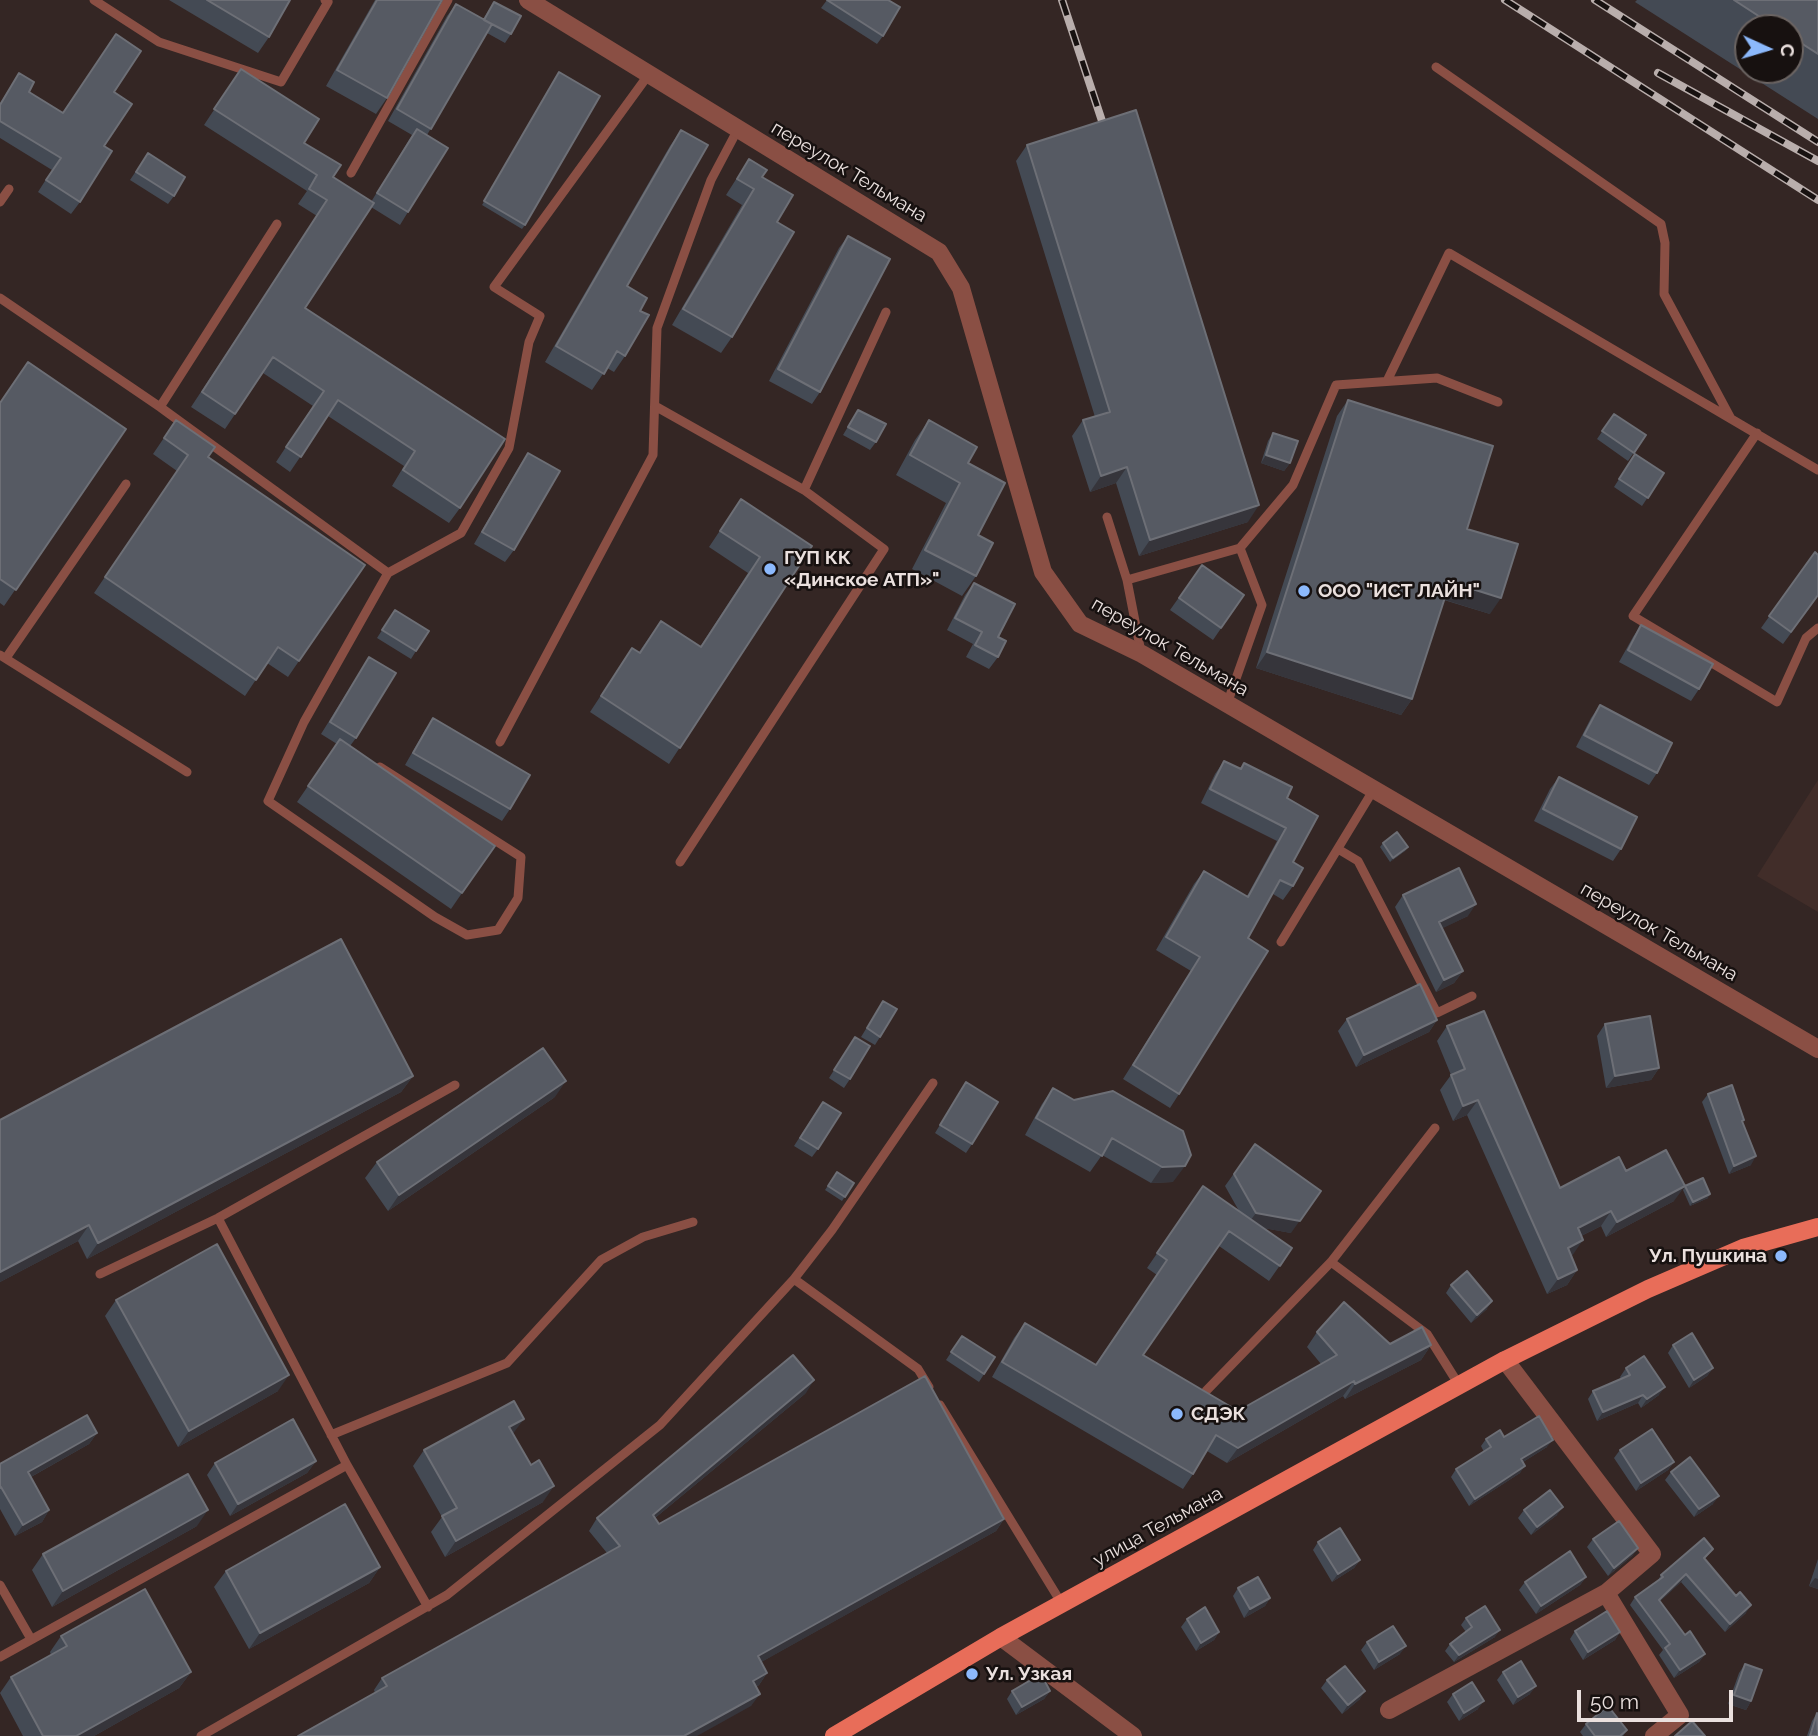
<!DOCTYPE html>
<html>
<head>
<meta charset="utf-8">
<style>
	body { margin:0 }
	#map { position:relative; width:1818px; height:1736px; overflow:hidden; background:#342624; font-family:Raleway,sans-serif }
	canvas { display:block }
	.north { position:absolute; left:1734px; top:14px; width:70px; height:70px; box-sizing:border-box; background:#171110; border:2px solid #6b6462; border-radius:50%; rotate:94deg; font-size:19px; font-weight:700; line-height:28px; text-align:center; color:#eae0de }
	.north::after { content:''; display:block; margin:auto; width:24px; height:32px; background:#8cb9fc; clip-path:polygon(50% 0,100% 100%,50% 72%,0 100%) }
	.scale { position:absolute; left:1577px; top:1690px; width:156px; height:32px; box-sizing:border-box; border:4px solid #eae0de; border-top:0; padding-left:9px; font-size:21px; line-height:24px; white-space:nowrap; color:#eae0de; -webkit-text-stroke:5px #171110; paint-order:stroke }
</style>
</head>
<body>
<div id="map">
<canvas width="1818" height="1736"></canvas>
<div class="north">С</div>
<div class="scale">50 m</div>
</div>
<script>
const g = document.querySelector('canvas').getContext('2d');
g.lineJoin = 'round';
function paint(path, color) {
  g.fillStyle = color;
  g.fill(path, 'evenodd');
}
function stroke(path, color, width, dash) {
  g.strokeStyle = color;
  g.lineWidth = width;
  g.lineCap = dash ? 'butt' : 'round';
  g.setLineDash(dash || []);
  g.stroke(path);
}
function drawText(font, color, halo, rows, align = 'center') {
  g.font = font + ' Raleway,sans-serif';
  g.lineWidth = 5;
  g.setLineDash([]);
  g.textBaseline = 'middle';
  g.strokeStyle = halo;
  g.fillStyle = color;
  for (const [text, x, y, turn = 0] of rows) {
    g.save();
    g.translate(x, y);
    g.rotate((+turn || 0) * Math.PI / 180);
    g.textAlign = isNaN(turn) ? turn : align;
    if (halo) g.strokeText(text, 0, 0);
    g.fillText(text, 0, 0);
    g.restore();
  }
}
paint(new Path2D(`
	M1818,780V912L1757,876Z`), '#412d29');
stroke(new Path2D(`
	M94,0L159,42L281,82L328,2L325,0
	M1436,67L1661,224L1665,243L1664,294L1730,417
	M351,173L448,0
	M0,202L9,189
	M0,298L160,407L388,573
	M1387,381L1449,253L1818,470
	M655,406L804,490L884,549L680,862
	M160,407L277,224
	M1757,433L1633,616L1777,702L1806,638L1818,628
	M804,490L886,312
	M1107,517L1127,580L1141,652
	M1240,548L1293,485L1336,385L1437,378L1498,402
	M1127,580L1240,548L1262,605L1227,704
	M0,655L187,772
	M6,658L126,484
	M500,742L653,455L657,328L711,180L738,129
	M380,767L521,857L518,898L498,930L467,935L435,917L268,801L304,722L388,573L461,533L509,448L529,342L540,316L494,287L649,74
	M1338,849L1358,861L1437,1013L1472,996
	M1281,942L1374,789
	M218,1218L347,1465L428,1607
	M1331,1262L1427,1334L1459,1385
	M100,1274L218,1218L455,1085
	M794,1279L918,1369L929,1387
	M1206,1391L1331,1262L1435,1128
	M940,1405L1062,1604
	M331,1435L507,1363L601,1260L643,1237L693,1222
	M0,1585L31,1639
	M0,1657L347,1465
	M201,1736L447,1595L660,1425L794,1279L832,1230L933,1083`), '#8a4f44', 9);
stroke(new Path2D(`
	M528,0L939,252L961,288L1043,572L1080,624L1142,654L1818,1049
	M1606,1593L1680,1715L1654,1736
	M1001,1637L1133,1736
	M1389,1710L1606,1593L1652,1554L1505,1360`), '#8a4f44', 18);
stroke(new Path2D(`
	M834,1736L1001,1637L1505,1360L1648,1289L1743,1248L1818,1227`), '#e86d59', 18);
const rail = new Path2D(`
	M1062,0L1103,124
	M1505,0L1818,200
	M1595,0L1818,142
	M1658,73L1818,161`);
stroke(rail, '#b9aeac', 8);
stroke(rail, '#171110', 5, [16]);
paint(new Path2D(`
	M169,0H290L269,37L258,53Z
	M375,0H442L387,98L376,114L326,86Z
	M827,0L883,36L877,44L821,8Z
	M1637,0H1818V119L1635,2ZM1748,28H1790V70H1748Z
	M494,2L511,34L505,43L487,33L427,135L408,212L400,225L371,207L305,308L460,508L449,523L392,486L404,466L328,416L290,472L276,462L313,406L263,373L225,429L191,407L317,216L298,204L307,191L204,125L241,69L333,177L371,202L412,135L388,121L447,16L456,4L483,19Z
	M19,73L29,92L63,113L114,92L104,146L80,202L71,214L38,192L52,170L0,138V103Z
	M556,76L525,225L522,229L482,205Z
	M681,130L627,286L625,356L614,372L607,368L592,390L545,362L670,146Z
	M1027,145L1248,522L1139,556L1116,483L1090,492L1072,436L1083,420L1095,417L1016,161Z
	M148,153L174,196L168,204L130,180Z
	M749,159L762,177L777,222L732,337L721,353L672,325L742,205L726,195Z
	M848,236L820,392L812,404L769,381L839,248Z
	M1348,400L1467,529L1490,614L1444,600L1412,699L1401,715L1256,668L1337,416Z
	M0,402L126,429L4,606L0,603Z
	M858,410L876,442L870,450L843,435Z
	M1614,414L1646,435L1628,461L1597,439Z
	M176,420L208,457L365,565L288,677L267,663L245,696L94,593L177,471L153,454Z
	M929,420L968,463L978,535L976,576L962,596L912,569L946,503L896,475L915,440Z
	M1273,433L1290,463L1284,471L1261,463L1268,441Z
	M528,453L514,550L505,562L474,544L520,465Z
	M1635,454L1664,473L1642,506L1614,487Z
	M741,499L812,546L669,764L590,712L632,648L639,652L661,621L700,647L748,573L709,547Z
	M1815,552L1818,596L1783,644L1761,628Z
	M1202,565L1244,595L1213,640L1170,610Z
	M974,583L998,637V657L989,669L966,657L973,644L947,630L965,595Z
	M395,610L416,651L411,659L377,638Z
	M1641,625L1699,689L1691,701L1619,662L1633,637Z
	M369,657L356,738L350,746L462,893L451,909L297,802L337,744L321,734Z
	M1600,705L1657,773L1649,785L1576,747L1591,718Z
	M433,718L510,809L502,821L405,765L425,730Z
	M1224,761L1240,769L1244,763L1287,798L1293,862V886L1283,900L1273,894L1248,938L1179,1094L1170,1108L1123,1079L1191,971L1156,950L1194,884L1204,871L1247,896L1277,841L1201,803L1215,774Z
	M1559,777L1621,849L1613,861L1534,821L1550,789Z
	M1383,843L1408,847L1405,851L1390,862L1380,847Z
	M1403,895L1468,916L1442,928L1463,971L1454,983L1436,992L1395,907Z
	M883,1001L880,1037L875,1045L861,1037Z
	M1347,1019L1437,1020L1429,1032L1356,1067L1338,1031Z
	M1605,1024L1659,1068L1651,1080L1606,1088L1597,1036Z
	M1447,1026L1560,1188L1626,1171L1674,1201L1606,1237L1601,1226L1581,1236L1571,1256L1577,1270L1567,1285L1547,1294L1467,1115L1453,1121L1440,1090L1451,1075L1437,1041Z
	M855,1037L850,1079L844,1088L829,1078Z
	M413,1076L401,1092L87,1259L78,1241L0,1282V1120Z
	M966,1082L972,1144L966,1153L935,1133Z
	M1053,1088L1074,1100L1113,1091L1173,1182L1151,1183L1102,1155L1090,1172L1025,1135L1042,1104Z
	M1708,1094L1742,1123L1751,1165L1729,1174L1702,1102Z
	M555,1097L388,1211L365,1178L377,1162Z
	M817,1110L818,1149L812,1157L794,1146Z
	M1255,1144L1291,1233L1264,1228L1292,1248L1269,1281L1219,1246L1143,1355L1238,1411L1321,1364L1307,1347L1317,1332L1390,1344L1431,1345L1421,1360L1345,1399L1343,1396L1227,1463L1207,1451L1193,1474L1183,1489L992,1377L1014,1338L1025,1323L1095,1365L1157,1275L1147,1268L1203,1186L1239,1211L1225,1186Z
	M837,1172L854,1183L842,1201L825,1190Z
	M1685,1186L1708,1198L1690,1206L1683,1190Z
	M1451,1285L1487,1309L1471,1323L1446,1293Z
	M116,1300L278,1391L178,1447L105,1316Z
	M962,1336L995,1357L979,1382L946,1360Z
	M1673,1345L1713,1368L1707,1376L1689,1388L1668,1353Z
	M1626,1368L1659,1395L1641,1408L1638,1403L1597,1421L1588,1399L1593,1391L1621,1379L1620,1377Z
	M806,1393L655,1518L659,1524L1004,1519L996,1531L761,1662L767,1673L759,1685L756,1687L751,1706L375,1693L374,1690L382,1678L607,1553L589,1531L597,1518Z
	M97,1433L89,1444L31,1477L49,1510L42,1522L15,1536L0,1509V1464Z
	M513,1434L543,1502L445,1557L431,1532L442,1517L413,1466L424,1450Z
	M1504,1437L1547,1447L1523,1462L1520,1473L1469,1506L1451,1477L1456,1469L1484,1452L1481,1446L1486,1439Z
	M1620,1450L1674,1462L1668,1470L1636,1491L1614,1458Z
	M316,1461L307,1473L230,1516L207,1475L215,1463Z
	M1671,1472L1713,1504L1694,1517L1665,1480Z
	M1524,1510L1557,1515L1531,1535L1518,1518Z
	M197,1526L52,1607L32,1570L43,1554Z
	M1593,1539L1638,1548L1632,1556L1608,1576L1587,1547Z
	M1318,1542L1360,1560L1354,1568L1332,1582L1313,1550Z
	M1713,1549L1705,1559L1746,1613L1725,1632L1681,1582L1660,1601L1685,1635L1705,1654L1699,1662L1674,1678L1659,1655L1663,1650L1630,1605L1635,1597L1657,1582L1661,1575Z
	M1818,1559V1589L1809,1586Z
	M380,1567L369,1583L249,1649L214,1587L226,1571Z
	M1586,1577L1580,1585L1536,1614L1519,1590L1525,1582Z
	M1238,1588L1270,1598L1265,1606L1244,1618L1233,1596Z
	M1466,1618L1495,1637L1454,1662L1445,1651L1450,1644L1466,1632L1461,1625Z
	M1187,1619L1219,1632L1214,1640L1196,1651L1181,1627Z
	M1575,1631L1620,1632L1615,1640L1583,1660L1570,1639Z
	M61,1636L191,1672L179,1688L94,1736H23L0,1693L11,1677L51,1655L50,1652Z
	M1367,1642L1400,1654L1374,1670L1361,1650Z
	M1745,1664L1751,1701L1746,1710L1728,1704L1739,1673Z
	M1503,1672L1530,1694L1513,1705L1497,1680Z
	M1327,1680L1360,1699L1342,1714L1321,1688Z
	M1012,1691H1050L1044,1699L1016,1715L1007,1699Z
	M1453,1694L1478,1709L1459,1721L1447,1702Z
	M1817,1713L1818,1736H1807L1812,1721Z
	M1586,1724L1627,1730L1623,1736H1583L1580,1732Z`), '#444a54');
paint(new Path2D(`
	M1266,455L1290,463L1284,471L1261,463Z
	M1127,467L1116,483L1090,492L1101,476Z
	M1259,505L1248,522L1139,556L1150,540Z
	M1450,582L1501,598L1490,614L1439,598Z
	M1267,652L1412,699L1401,715L1256,668Z
	M1408,847L1405,851L1390,862L1393,858Z
	M1476,904L1468,916L1431,934L1439,922Z
	M1463,971L1454,983L1436,992L1444,980Z
	M1437,1020L1429,1032L1356,1067L1364,1055Z
	M1659,1068L1651,1080L1606,1088L1615,1076Z
	M413,1076L401,1092L87,1259L98,1243Z
	M566,1081L555,1097L388,1211L399,1195Z
	M1478,1100L1467,1115L1453,1121L1463,1106Z
	M1756,1156L1751,1165L1729,1174L1734,1166Z
	M1185,1166L1173,1182L1151,1183L1162,1167Z
	M1685,1186L1674,1201L1606,1237L1617,1222Z
	M1321,1191L1291,1233L1247,1225L1256,1213Z
	M1710,1194L1708,1198L1690,1206L1693,1202Z
	M1611,1211L1601,1226L1567,1243L1578,1228Z
	M89,1225L78,1241L0,1282V1272Z
	M1583,1240L1572,1256L1557,1263L1568,1248Z
	M1577,1270L1567,1285L1547,1294L1558,1279Z
	M1492,1301L1487,1309L1471,1323L1477,1315Z
	M1431,1345L1421,1360L1345,1399L1355,1384Z
	M1713,1368L1707,1376L1689,1388L1694,1380Z
	M289,1375L278,1391L178,1447L189,1431Z
	M814,1380L806,1393L644,1527L653,1515Z
	M1354,1381L1343,1396L1227,1463L1238,1448Z
	M1665,1387L1659,1395L1641,1408L1647,1399Z
	M1643,1395L1638,1403L1597,1421L1603,1412Z
	M524,1419L512,1435L509,1427Z
	M97,1433L89,1444L20,1483L28,1472Z
	M1553,1440L1547,1447L1515,1467L1521,1459Z
	M316,1461L307,1473L230,1516L238,1504Z
	M1674,1462L1668,1470L1636,1491L1641,1483Z
	M1525,1466L1520,1473L1469,1506L1475,1499Z
	M554,1486L543,1502L445,1557L456,1541Z
	M1719,1496L1713,1504L1694,1517L1699,1509Z
	M1563,1507L1557,1515L1531,1535L1537,1527Z
	M49,1510L42,1522L15,1536L23,1525Z
	M208,1510L197,1526L52,1607L63,1591Z
	M1004,1519L996,1531L749,1669L758,1656Z
	M1638,1548L1632,1556L1608,1576L1614,1568Z
	M1360,1560L1354,1568L1332,1582L1338,1574Z
	M380,1567L369,1583L249,1649L260,1633Z
	M1686,1574L1681,1582L1653,1608L1659,1600Z
	M1586,1577L1580,1585L1536,1614L1541,1606Z
	M1815,1578L1818,1579V1589L1809,1586Z
	M1270,1598L1265,1606L1244,1618L1250,1609Z
	M1751,1605L1746,1613L1725,1632L1730,1624Z
	M1500,1630L1495,1637L1454,1662L1459,1655Z
	M1219,1632L1214,1640L1196,1651L1201,1643Z
	M1620,1632L1615,1640L1583,1660L1588,1652Z
	M1406,1646L1400,1654L1374,1670L1379,1662Z
	M1705,1654L1699,1662L1674,1678L1680,1670Z
	M191,1672L179,1688L94,1736H76Z
	M767,1673L759,1685L744,1693L753,1681Z
	M1536,1686L1530,1694L1513,1705L1518,1697Z
	M1050,1691L1044,1699L1016,1715L1022,1707Z
	M1365,1691L1360,1699L1342,1714L1348,1705Z
	M760,1694L751,1706L697,1736H684Z
	M1734,1695L1751,1701L1746,1710L1728,1704Z
	M1484,1701L1478,1709L1459,1721L1464,1713Z`), '#36353b');
const building = new Path2D(`
	M207,0H290L269,37Z
	M377,0H442L387,98L337,70Z
	M827,0H888L900,7L883,36Z
	M1734,0H1818V54L1790,36V28H1777Z
	M494,2L521,16L511,34L484,20Z
	M456,4L492,24L431,129L397,109Z
	M116,34L141,51L114,92L132,104L104,146L112,151L80,202L46,180L61,158L0,121V105L19,73L34,82L29,92L63,113Z
	M241,69L319,119L304,143L341,165L333,177L374,203L305,308L505,439L460,508L403,470L415,451L338,400L301,457L286,447L324,391L273,357L235,414L202,392L327,200L309,189L317,175L214,109Z
	M559,72L600,96L525,225L484,201Z
	M1136,110L1259,505L1150,540L1127,467L1101,476L1083,420L1110,412L1027,145Z
	M417,129L448,148L408,212L377,193Z
	M681,130L708,145L627,286L647,298L640,311L649,315L625,356L617,351L604,374L556,346Z
	M148,153L185,177L174,196L136,172Z
	M749,159L767,170L762,177L793,195L777,222L794,232L732,337L683,309L754,189L737,179Z
	M848,236L890,259L820,392L778,369Z
	M28,362L126,429L16,590L0,579V403Z
	M1348,400L1493,446L1467,529L1518,544L1501,598L1450,582L1412,699L1267,652Z
	M858,410L886,424L876,442L848,427Z
	M1614,414L1646,435L1634,453L1602,431Z
	M176,420L215,447L208,457L365,565L299,661L278,647L256,680L105,577L188,455L164,438Z
	M929,420L977,447L968,463L1005,483L978,535L993,543L976,576L925,550L960,483L910,455Z
	M1273,433L1298,441L1290,463L1266,455Z
	M528,453L560,471L514,550L482,532Z
	M1635,454L1664,473L1648,498L1619,479Z
	M741,499L812,546L680,748L601,696L632,648L640,653L661,621L701,647L760,557L720,531Z
	M1815,552L1818,555V595L1791,632L1769,616Z
	M1202,565L1244,595L1221,628L1179,598Z
	M974,583L1015,604L998,637L1006,641L998,657L975,645L982,632L955,618Z
	M395,610L429,631L416,651L382,630Z
	M1641,625L1713,664L1699,689L1628,650Z
	M369,657L396,673L356,738L330,722Z
	M1600,705L1672,743L1657,773L1584,735Z
	M433,718L530,775L510,809L413,753Z
	M340,739L495,846L462,893L308,786Z
	M1224,761L1241,769L1244,763L1292,787L1287,798L1318,816L1293,862L1303,868L1293,886L1280,880L1248,938L1268,951L1179,1094L1133,1065L1200,957L1166,937L1204,871L1248,897L1286,828L1210,789Z
	M1559,777L1637,817L1621,849L1543,809Z
	M1397,832L1408,847L1393,858L1383,843Z
	M1459,868L1476,904L1439,922L1463,971L1444,980L1403,895Z
	M341,939L413,1076L98,1243L89,1225L0,1272V1120Z
	M1420,984L1437,1020L1364,1055L1347,1019Z
	M883,1001L897,1009L880,1037L867,1028Z
	M1484,1011L1560,1188L1619,1157L1626,1171L1666,1150L1685,1186L1617,1222L1611,1211L1578,1228L1583,1240L1568,1248L1577,1270L1558,1279L1478,1100L1463,1106L1451,1075L1465,1069L1447,1026Z
	M1650,1016L1659,1068L1615,1076L1605,1024Z
	M855,1037L870,1046L850,1079L834,1070Z
	M543,1048L566,1081L399,1195L377,1162Z
	M966,1082L998,1102L972,1144L940,1125Z
	M1732,1085L1744,1120L1742,1121L1756,1156L1734,1166L1708,1094Z
	M1053,1088L1074,1100L1113,1091L1183,1131L1191,1155L1185,1166L1162,1167L1112,1138L1102,1156L1036,1118Z
	M823,1102L841,1113L818,1149L800,1138Z
	M1255,1144L1321,1191L1300,1221L1256,1213L1234,1174Z
	M837,1172L854,1183L845,1197L828,1186Z
	M1703,1178L1710,1194L1693,1202L1685,1186Z
	M1203,1186L1292,1248L1280,1266L1229,1231L1143,1355L1238,1411L1337,1355L1317,1332L1344,1302L1390,1344L1422,1327L1431,1345L1355,1384L1354,1381L1238,1448L1216,1435L1193,1474L1002,1362L1025,1323L1096,1365L1167,1260L1157,1253Z
	M217,1244L289,1375L189,1431L116,1300Z
	M1467,1271L1492,1301L1477,1315L1451,1285Z
	M1692,1333L1713,1368L1694,1380L1673,1345Z
	M962,1336L995,1357L984,1374L951,1352Z
	M793,1355L814,1380L653,1515L659,1524L925,1376L1004,1519L758,1656L767,1673L753,1681L760,1694L684,1736H298L387,1686L382,1678L620,1546L597,1518Z
	M1644,1356L1665,1387L1647,1399L1643,1395L1603,1412L1593,1391L1630,1375L1626,1368Z
	M514,1401L524,1419L509,1427L531,1465L539,1460L554,1486L456,1541L442,1516L457,1508L424,1450Z
	M87,1415L97,1433L28,1472L49,1510L23,1525L1,1487L0,1488V1464Z
	M1539,1416L1553,1440L1521,1459L1525,1466L1475,1499L1456,1469L1491,1447L1486,1439L1500,1430L1504,1437Z
	M293,1419L316,1461L238,1504L215,1463Z
	M1652,1429L1674,1462L1641,1483L1620,1450Z
	M1690,1457L1719,1496L1699,1509L1671,1472Z
	M188,1474L208,1510L63,1591L43,1554Z
	M1550,1490L1563,1507L1537,1527L1524,1510Z
	M345,1504L380,1567L260,1633L226,1571Z
	M1619,1521L1638,1548L1614,1568L1593,1539Z
	M1340,1528L1360,1560L1338,1574L1318,1542Z
	M1704,1538L1713,1549L1704,1558L1736,1596L1740,1592L1751,1605L1730,1624L1686,1574L1659,1600L1685,1635L1690,1631L1705,1654L1680,1670L1665,1648L1670,1644L1635,1597L1663,1577L1661,1575Z
	M1570,1551L1586,1577L1541,1606L1525,1582Z
	M1258,1577L1270,1598L1250,1609L1238,1588Z
	M145,1589L191,1672L76,1736H43L11,1677L67,1646L61,1636Z
	M1485,1606L1500,1630L1459,1655L1450,1644L1472,1627L1466,1618Z
	M1205,1607L1219,1632L1201,1643L1187,1619Z
	M1607,1611L1620,1632L1588,1652L1575,1631Z
	M1393,1626L1406,1646L1379,1662L1367,1642Z
	M1521,1661L1536,1686L1518,1697L1503,1672Z
	M1745,1664L1762,1670L1751,1701L1734,1695Z
	M1345,1666L1365,1691L1348,1705L1327,1680Z
	M1041,1674L1050,1691L1022,1707L1012,1691Z
	M1472,1682L1484,1701L1464,1713L1453,1694Z
	M1608,1706L1627,1730L1620,1736H1595L1586,1724Z
	M1817,1713L1818,1736H1810Z
	M1692,1721L1705,1736H1675Z`);
paint(building, '#565a63');
stroke(building, '#6d6f76', 2);
for (const [x, y, r, color] of [
	[770,569,7,"#8cb9fc"],
	[1304,591,7,"#8cb9fc"],
	[1781,1256,7,"#8cb9fc"],
	[1177,1414,7,"#8cb9fc"],
	[972,1674,7,"#8cb9fc"]
]) {
  const dot = new Path2D();
  dot.arc(x, y, r, 0, 2 * Math.PI);
  g.fillStyle = color;
  g.fill(dot);
  stroke(dot, '#171110', 2.5);
}
drawText('19px', '#eae0de', '#171110', [
	["переулок Тельмана",849,172,31],
	["переулок Тельмана",1170,647,30],
	["переулок Тельмана",1659,932,30],
	["улица Тельмана",1158,1527,-29]
]);
drawText('bold 19px', '#eae0de', '#171110', [
	["ГУП КК",784,558],
	["«Динское АТП»\"",784,580],
	["ООО \"ИСТ ЛАЙН\"",1318,591],
	["Ул. Пушкина",1767,1256,"right"],
	["СДЭК",1191,1414],
	["Ул. Узкая",986,1674]
], 'left');
</script>
</body>
</html>
